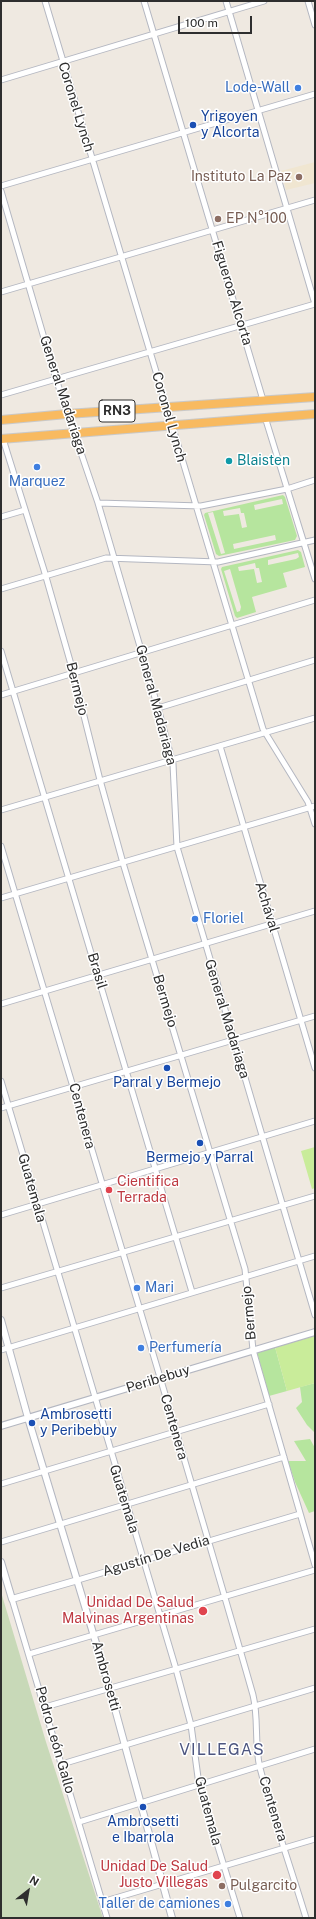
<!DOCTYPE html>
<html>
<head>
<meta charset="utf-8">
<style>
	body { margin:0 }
	#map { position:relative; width:316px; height:1919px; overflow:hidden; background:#efe9e1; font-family:"Public Sans",sans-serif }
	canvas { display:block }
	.frame { position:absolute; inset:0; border:2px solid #2e2e2e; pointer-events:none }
	.north { position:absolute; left:8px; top:1871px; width:40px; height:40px; -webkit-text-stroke:3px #fff; paint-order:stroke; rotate:31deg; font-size:11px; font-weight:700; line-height:16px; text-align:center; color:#2e2e2e }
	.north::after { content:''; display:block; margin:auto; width:14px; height:18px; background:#2e2e2e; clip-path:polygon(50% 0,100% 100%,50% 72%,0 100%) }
	.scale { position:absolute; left:178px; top:16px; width:74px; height:18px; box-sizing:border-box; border:2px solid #2e2e2e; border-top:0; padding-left:5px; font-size:12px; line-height:14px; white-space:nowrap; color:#2e2e2e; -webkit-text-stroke:3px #fff; paint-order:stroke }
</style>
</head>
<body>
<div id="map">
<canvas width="316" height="1919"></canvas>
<div class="frame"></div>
<div class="north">N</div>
<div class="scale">100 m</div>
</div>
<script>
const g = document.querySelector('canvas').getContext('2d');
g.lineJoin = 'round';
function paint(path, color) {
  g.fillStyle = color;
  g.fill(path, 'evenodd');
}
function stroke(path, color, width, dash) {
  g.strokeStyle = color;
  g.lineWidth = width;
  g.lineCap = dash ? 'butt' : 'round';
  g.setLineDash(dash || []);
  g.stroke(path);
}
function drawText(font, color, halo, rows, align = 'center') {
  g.font = font + ' "Public Sans",sans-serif';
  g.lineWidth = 3;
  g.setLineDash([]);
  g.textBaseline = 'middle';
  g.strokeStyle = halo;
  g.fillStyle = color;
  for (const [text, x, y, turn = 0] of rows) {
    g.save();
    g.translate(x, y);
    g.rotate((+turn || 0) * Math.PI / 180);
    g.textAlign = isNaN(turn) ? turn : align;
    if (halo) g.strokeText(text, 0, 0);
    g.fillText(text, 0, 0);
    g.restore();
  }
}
paint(new Path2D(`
	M315,162V183L286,190L281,171Z`), '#f0e6d1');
paint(new Path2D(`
	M283,495L285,497L297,536L295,540L219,556L216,554L204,515L205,513ZM282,499L283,504L255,510L254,505ZM240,508L241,513H244L247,527L242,528L239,514L224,516L223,511ZM213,512L225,553L221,554L208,513ZM275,535L276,540L234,549L233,544Z
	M298,550L301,552L305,567L283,573L287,587L252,597L256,612L237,618L235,616L221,569L222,567ZM298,553L299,557L296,559L268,565V560ZM255,563L256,568H259L262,582L257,583L254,569L239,571L238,567ZM230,569L241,607L240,611L237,612L224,571Z
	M275,1347L287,1391L269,1396L257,1352Z
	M315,1383V1433L307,1425L296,1408L302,1402L300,1387Z
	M310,1439L315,1448V1511L309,1513L295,1482L288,1461H306L294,1441Z`), '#b6e59e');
paint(new Path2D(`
	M1,1592L46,1742L103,1918H1Z`), '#c8d9b8');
paint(new Path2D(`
	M315,1147V1188L312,1189L301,1151Z
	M315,1336V1383L287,1391L275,1347Z`), '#c9ec9a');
const minor = new Path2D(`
	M45,1L263,729L308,802L315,824
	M144,1L263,400
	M226,1L315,304
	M308,1L315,25
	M1,80L264,1
	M1,186L315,94
	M1,191L56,379L98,503L158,708L173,764L177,847L315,1315
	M1,292L315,200
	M1,395L315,304
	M265,417L315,579
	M3,439L44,570L72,668L100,780L123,863L245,1269L253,1350L315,1565
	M98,503L201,506L287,489L315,480
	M1,517L25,510
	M1,589L106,558L218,562L315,540
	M1,651L192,1292
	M1,695L315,600
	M158,708L315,660
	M220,746L315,1068
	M1,810L315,718
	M1,846C85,1129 172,1411 253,1695C259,1719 254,1744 260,1768C273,1818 291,1868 306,1918
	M1,898L315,806
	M1,1004L315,911
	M1,1081L176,1669L191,1725L199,1785L240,1918
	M1,1108L315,1016
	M1,1215L315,1121
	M1,1288L315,1196
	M1,1350L315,1256
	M1,1484L269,1404
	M1,1542L284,1457
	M78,1580L300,1514
	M12,1599L107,1918
	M29,1654L315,1570
	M45,1707L315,1629
	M62,1764L315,1688
	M79,1822L315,1749
	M102,1902L315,1839`);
const tertiary = new Path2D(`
	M1,1320L28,1418L106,1676L172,1918
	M1,1426L315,1332
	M1,1562L12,1599L78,1580`);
const trunk = new Path2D(`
	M1,420L67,414L315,397
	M1,439L315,414`);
stroke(minor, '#b4b7c1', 7);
stroke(tertiary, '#b4b7c1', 8);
stroke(trunk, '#c9c9c9', 10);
stroke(minor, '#fff', 5);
stroke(tertiary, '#fff', 6);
stroke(trunk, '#f8ba60', 8);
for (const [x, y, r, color] of [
	[298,88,4,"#3f7fe0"],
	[193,125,4,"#1a4fb4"],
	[299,177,4,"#8d6e63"],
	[218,219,4,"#8d6e63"],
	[229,461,4,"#0f9aa8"],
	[37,467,4,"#3f7fe0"],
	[195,919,4,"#3f7fe0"],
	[167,1068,4,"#1a4fb4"],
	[200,1143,4,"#1a4fb4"],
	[109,1190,4,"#e0444e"],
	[137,1288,4,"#3f7fe0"],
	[141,1348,4,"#3f7fe0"],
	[32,1423,4,"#1a4fb4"],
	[203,1611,5,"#e0444e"],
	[143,1807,4,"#1a4fb4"],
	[217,1875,5,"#e0444e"],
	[222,1886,4,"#8d6e63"],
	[228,1904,4,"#3f7fe0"]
]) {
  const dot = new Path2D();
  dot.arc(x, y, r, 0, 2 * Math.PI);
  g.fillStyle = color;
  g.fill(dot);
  stroke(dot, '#fff', 1.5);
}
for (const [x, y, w] of [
	[117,411,36]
]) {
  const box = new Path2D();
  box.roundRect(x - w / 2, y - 11, w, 22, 3);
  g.fillStyle = '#fff';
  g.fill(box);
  stroke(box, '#2e2e2e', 1);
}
drawText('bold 13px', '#2e2e2e', null, [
	["RN3",117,411]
]);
drawText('14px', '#366cbe', '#fff', [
	["Lode-Wall",290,88,"right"],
	["Marquez",37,482,"center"],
	["Floriel",203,919],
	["Mari",145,1288],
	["Perfumería",149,1348],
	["Taller de camiones",220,1904,"right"]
], 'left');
drawText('14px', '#2e2e2e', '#fff', [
	["Coronel Lynch",76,107,73],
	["Figueroa Alcorta",232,293,73],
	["General Madariaga",63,395,72],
	["Coronel Lynch",169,417,74],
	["Bermejo",77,689,76],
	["General Madariaga",156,705,75],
	["Achával",267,907,73],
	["Brasil",97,971,73],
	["Bermejo",165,1001,73],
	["General Madariaga",227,1019,73],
	["Centenera",82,1116,75],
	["Guatemala",32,1188,74],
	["Bermejo",249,1313,-95],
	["Peribebuy",158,1379,-17],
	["Centenera",174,1427,74],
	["Guatemala",124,1499,73],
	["Agustín De Vedia",156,1556,-17],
	["Ambrosetti",106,1676,74],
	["Pedro León Gallo",55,1740,74],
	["Centenera",273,1809,73],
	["Guatemala",208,1811,75]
]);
drawText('14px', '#164399', '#fff', [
	["Yrigoyen",201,117,"left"],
	["y Alcorta",201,133,"left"],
	["Parral y Bermejo",167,1083],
	["Bermejo y Parral",200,1158],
	["Ambrosetti",40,1415,"left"],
	["y Peribebuy",40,1431,"left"],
	["Ambrosetti",143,1822],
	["e Ibarrola",143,1838]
]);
drawText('14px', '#785e54', '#fff', [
	["Instituto La Paz",291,177,"right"],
	["EP N°100",226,219],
	["Pulgarcito",230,1886]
], 'left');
drawText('14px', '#0d838f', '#fff', [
	["Blaisten",237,461]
], 'left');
drawText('14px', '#be3a42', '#fff', [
	["Cientifica",117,1182,"left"],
	["Terrada",117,1198,"left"],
	["Unidad De Salud",194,1603],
	["Malvinas Argentinas",194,1619],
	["Unidad De Salud",208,1867],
	["Justo Villegas",208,1883]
], 'right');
g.letterSpacing = '1px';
drawText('16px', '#4d5680', '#fff', [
	["VILLEGAS",222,1750]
]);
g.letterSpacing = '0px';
</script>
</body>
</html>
